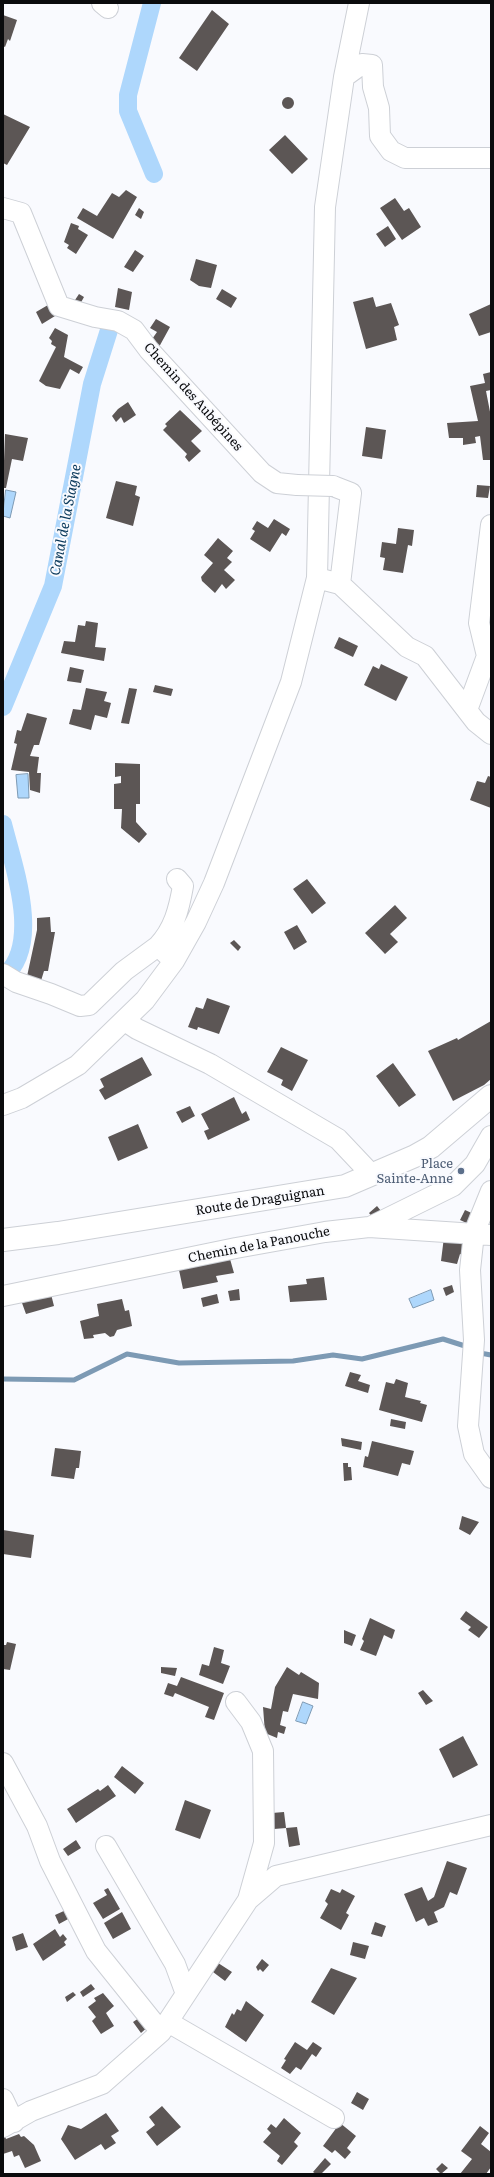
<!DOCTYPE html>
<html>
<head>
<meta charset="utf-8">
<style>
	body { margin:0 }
	#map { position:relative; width:494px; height:2177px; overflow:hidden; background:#f9fafe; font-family:Literata,serif }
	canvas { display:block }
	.frame { position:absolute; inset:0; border:4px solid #0a0b0d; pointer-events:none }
</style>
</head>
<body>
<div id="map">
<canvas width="494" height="2177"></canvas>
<div class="frame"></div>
</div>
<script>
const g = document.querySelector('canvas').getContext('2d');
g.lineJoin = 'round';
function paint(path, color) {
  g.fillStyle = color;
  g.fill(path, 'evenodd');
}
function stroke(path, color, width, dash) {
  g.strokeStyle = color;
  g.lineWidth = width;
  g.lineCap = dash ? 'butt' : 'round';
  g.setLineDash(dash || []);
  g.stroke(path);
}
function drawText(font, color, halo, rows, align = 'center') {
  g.font = font + ' Literata,serif';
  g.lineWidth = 4;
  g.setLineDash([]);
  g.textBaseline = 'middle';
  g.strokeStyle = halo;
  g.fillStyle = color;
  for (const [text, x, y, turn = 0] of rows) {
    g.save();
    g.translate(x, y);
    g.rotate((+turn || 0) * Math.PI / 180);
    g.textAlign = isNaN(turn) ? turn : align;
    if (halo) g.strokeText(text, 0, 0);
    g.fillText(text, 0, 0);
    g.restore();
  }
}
const water = new Path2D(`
	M6,490L16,492L10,518L3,516Z
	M28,774L29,798H18L16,775Z
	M431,1290L434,1300L413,1308L409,1299Z
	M303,1702L313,1706L306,1724L296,1721Z`);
paint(water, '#aed7fc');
stroke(water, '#7d9ab4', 1);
stroke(new Path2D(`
	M480,1353L491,1355
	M3,1379L74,1380L127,1354L179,1363L293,1361L333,1355L362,1359L443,1339L465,1346`), '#7d9ab4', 5);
stroke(new Path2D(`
	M152,3L128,95V111L154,174
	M3,707L53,586L92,384L110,327
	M3,824C13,864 43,946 3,977`), '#aed7fc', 18);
paint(new Path2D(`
	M212,10L229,24L197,71L179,58Z
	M3,15L17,20L10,41L8,39L5,47L3,46Z
	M282 103a6 6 0 1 1 12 0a6 6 0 1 1-12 0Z
	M3,114L30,127L7,165L3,163Z
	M285,135L308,159L292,174L269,150Z
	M126,190L137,197L113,239L77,218L83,208L97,216L112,193L119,197Z
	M395,198L404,211L409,208L421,227L402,240L380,208Z
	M139,208L144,212L141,219L135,215Z
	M71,223L79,226L78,229L88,235L76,254L67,248L69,245L64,242Z
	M388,226L396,239L385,247L376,234Z
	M135,250L144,256L133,272L124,267Z
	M196,259L217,265L211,288L199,286L190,280Z
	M118,288L132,292L129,310L115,307Z
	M222,289L237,298L231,308L216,299Z
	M79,294L84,297L79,306L73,303Z
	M373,297L376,307L391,303L399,325L394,327L397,340L366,349L353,302Z
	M491,304V332L479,336L469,314Z
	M48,305L55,316L42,324L36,312Z
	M156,319L170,327L159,347L150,342L157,332L150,328Z
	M55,328L68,335L64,357L83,367L79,374L70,369L60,389L46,386L39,381L56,347L51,344L52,341L49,338Z
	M491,372V390L486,391L491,417V460H483L480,436L475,437L476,443L463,445V438H449L447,423L478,421L470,386L485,383L483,374Z
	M128,402L136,415L124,423L121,417L116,422L112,416L118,409Z
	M180,410L202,431L191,441L201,451L189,462L185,457L187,454L163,430L167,426L165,424Z
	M366,427L386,430L382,459L362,456Z
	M5,434L28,438L23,461L12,459L6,488H3Z
	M116,481L137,486L135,495L140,497L133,526L106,518Z
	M477,485L490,486L488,498L476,497Z
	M274,519L290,529L286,536L282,533L270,552L250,539L255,531L252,529L257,521L268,528Z
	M398,528L414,530L412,546L408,545L403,573L383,570L385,558L380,557L382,542L396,544Z
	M218,538L233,551L227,558L232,562L224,570L235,580L226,589L222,584L215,593L202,581L201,577L213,563L204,555Z
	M86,621L98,623L95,647L106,648L104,661L61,653L64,641L75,642L78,625L85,626Z
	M339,637L358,646L353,657L334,648Z
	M381,664L408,677L396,701L364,685L373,666L379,669Z
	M70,667L84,670L81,683L67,681Z
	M155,685L173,689L171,696L153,692Z
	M86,688L107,692L104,701L111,703L107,718L95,715L91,730L69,724L73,709L81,710Z
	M129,688L137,689L129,724L121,723Z
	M27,713L47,718L39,745H34L30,756L39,757L37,773H41L40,793L30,790L29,772L11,770L17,744L14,743L17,730L21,731Z
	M115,763L140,764V804H136V822L147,834L139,843L121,828L122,809H114V784L121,783V776L115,777Z
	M488,776L491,777V808L470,800L477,781L485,783Z
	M307,879L326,903L312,914L293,889Z
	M395,905L407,918L390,934L398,942L385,954L365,933Z
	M50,917L51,932H55L48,971H44L40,984L26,981L37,930V918Z
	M297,925L307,942L294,950L284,932Z
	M234,940L241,947L238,951L230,943Z
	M207,998L230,1006L219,1034L198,1027L197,1030L188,1027L196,1007L203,1009Z
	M491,1021V1079L484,1085L453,1101L428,1051L457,1038L458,1040Z
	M281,1047L308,1060L292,1091L281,1085L283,1080L267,1072Z
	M142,1057L152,1075L105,1100L99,1090L104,1087L100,1079Z
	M393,1063L416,1095L399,1107L376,1076Z
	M234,1097L242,1114L246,1111L250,1120L208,1140L204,1131L209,1129L201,1114Z
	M190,1106L195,1116L182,1123L176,1112Z
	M138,1124L148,1148L118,1161L108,1137Z
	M377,1206L381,1211L373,1218L369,1213Z
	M465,1210L476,1215L471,1225L460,1220Z
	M444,1237L466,1240L463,1255L460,1254L457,1264L441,1261Z
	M230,1259L234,1273L216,1276L218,1282L183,1289L179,1270L213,1261V1263Z
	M324,1277L327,1300L290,1302L288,1286L307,1284L306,1279Z
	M452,1285L454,1292L446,1296L443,1288Z
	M239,1289L240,1300L230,1301L228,1291Z
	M51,1294L54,1306L26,1314L22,1303Z
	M217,1294L219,1303L203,1307L201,1298Z
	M122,1299L125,1311L129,1310L132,1326L117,1330L114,1336L110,1337L105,1333L93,1335L94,1338L84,1339L80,1321L99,1316L97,1304Z
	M350,1372L361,1375L358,1381L370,1385L368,1393L345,1386Z
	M396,1379L408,1383L405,1397L421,1401L420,1403L427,1405L422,1422L379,1410L386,1382L394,1384Z
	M391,1419L406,1422L405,1429L390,1426Z
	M341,1438L362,1442L361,1450L342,1446Z
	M372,1441L414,1451L410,1465L402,1463L398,1476L363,1467L365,1456L368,1457Z
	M55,1448L81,1451L79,1468H76L74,1479L51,1476Z
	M343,1463H348V1467H351L352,1480L344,1481Z
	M462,1516L479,1522L470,1535L459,1529Z
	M3,1530L34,1535L31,1558L3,1554Z
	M466,1611L488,1627L479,1638L468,1630L471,1627L460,1619Z
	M370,1618L395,1630L392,1639L384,1635L376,1656L360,1650L364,1641L362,1639Z
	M344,1630L356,1635L352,1646L344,1643Z
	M7,1642L16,1644L10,1670L3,1669V1645H6Z
	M214,1647L224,1650L221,1663L230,1666L223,1684L199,1675L202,1664L209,1666Z
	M161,1667L177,1668L175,1676L161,1673Z
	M287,1667L299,1675L301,1672L319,1683L318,1699L293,1694L288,1712L283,1711L280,1725L286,1727L284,1734L278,1732L277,1738L265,1733L263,1707L271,1709L275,1687Z
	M181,1677L224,1693L214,1720L205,1717L209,1707L175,1693L173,1697L164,1694L168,1683L177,1686Z
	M423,1690L433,1701L426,1705L418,1693Z
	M463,1736L478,1765L453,1778L439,1749Z
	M122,1766L144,1783L135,1794L114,1777Z
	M108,1785L116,1796L76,1823L67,1809L98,1789L100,1791Z
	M185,1800L211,1810L200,1839L175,1830Z
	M284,1812L286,1828L274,1829L272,1813Z
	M297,1827L300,1845L289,1847L286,1828Z
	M76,1840L81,1848L68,1856L63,1849Z
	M447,1861L467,1868L457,1895L450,1892L444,1907L434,1912L438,1922L428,1926L424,1918L416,1922L404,1894L422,1887L428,1901L434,1897Z
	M108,1888L120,1909L103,1919L93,1903L107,1895L104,1890Z
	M331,1889L340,1893L342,1889L355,1896L346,1913L349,1915L341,1930L320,1918L328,1904L325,1901Z
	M66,1910L70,1918L59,1924L55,1915Z
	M122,1912L131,1929L113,1939L104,1923Z
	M375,1922L386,1926L382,1937L371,1934Z
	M55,1929L60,1937L63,1934L67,1939L64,1942L66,1945L43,1961L33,1944Z
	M23,1933L28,1947L16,1951L12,1937Z
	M353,1942L369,1946L365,1959L350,1955Z
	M262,1959L269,1965L263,1972L260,1969L258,1971L256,1967Z
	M215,1961L232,1972L225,1981L209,1969Z
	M331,1968L357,1978L334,2015L311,2002Z
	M91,1984L95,1989L83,1997L80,1992Z
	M73,1992L76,1995L67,2002L65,1997Z
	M103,1993L114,2006L106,2013L114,2026L101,2034L92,2021L96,2017L88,2007L96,2001L94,1998Z
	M246,2001L264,2015L246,2042L225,2027L232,2013L234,2015L237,2009L241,2011Z
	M142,2016L150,2025L141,2033L133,2022Z
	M295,2042L307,2050L313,2042L322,2048L316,2057L312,2054L301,2070L296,2067L290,2074L281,2068L286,2060L284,2059Z
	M357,2092L369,2099L363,2110L351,2103Z
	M162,2106L181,2127L157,2146L146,2132L155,2125L149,2117Z
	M106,2113L119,2131L111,2136L116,2143L105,2150L101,2144L75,2160L61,2139L68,2125L81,2129Z
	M284,2118L301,2133L294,2142L298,2146L282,2165L277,2161L280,2156L263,2142L271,2133L267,2129L271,2124L276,2128Z
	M340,2123L356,2136L347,2148L351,2152L345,2159L335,2150L332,2153L323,2146Z
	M480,2126L489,2133L481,2144L491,2152V2167L486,2174H460L472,2159L461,2151Z
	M3,2131L6,2139L19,2134L21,2137L24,2136L34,2145L41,2161L25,2168L19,2155L14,2157L12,2151L3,2154Z
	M325,2158L331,2164L321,2174H316L313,2172Z
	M442,2163L448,2168L441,2174L436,2169Z`), '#5c5655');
const minor = new Path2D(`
	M102,3L108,8
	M344,77L362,64L372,65L373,87L379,108L380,136L391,151L405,158H491
	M3,208L21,213L59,306L95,317L118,321L134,330L149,350L262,473L277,483L297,485
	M333,486L351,493L340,584
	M317,578L340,584L407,647L425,656L476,722L491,734
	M467,710L487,656L479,623L491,525
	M158,946C174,929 179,909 183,886L177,879
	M3,974L16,982L51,994L80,1006L89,1005L124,971L158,946L174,961
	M125,1021L137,1029L210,1064L338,1139L372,1175
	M3,1105L22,1098L78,1065L145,1000L174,961L196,922L214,883L291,682L317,578L325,207L344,77L359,3
	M491,1191L474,1233L470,1270L474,1340L468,1426L474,1454L491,1478
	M370,1227L453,1186L475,1164L491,1136
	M3,1296L236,1248L325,1232L369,1227L491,1235
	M3,1763L37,1826L50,1861L96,1951L161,2032
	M106,1846L175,1964L186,1994
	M248,1900L276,1876L491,1825
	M168,2022L334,2118
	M3,2099L14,2122
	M3,2127L31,2111L102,2084L161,2032L248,1900L264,1843L263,1751L251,1722L236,1702`);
const primary = new Path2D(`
	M3,1240L58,1233L345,1186L415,1156L431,1147L491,1096`);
stroke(minor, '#cdd0d6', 22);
stroke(primary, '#cdd0d6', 24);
stroke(minor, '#fff', 20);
stroke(primary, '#fff', 22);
const minorBridge = new Path2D(`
	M297,485L333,486`);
stroke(minorBridge, '#cdd0d6', 22, []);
stroke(minorBridge, '#fff', 20);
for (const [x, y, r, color] of [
	[461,1171,4,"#5c6f8a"]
]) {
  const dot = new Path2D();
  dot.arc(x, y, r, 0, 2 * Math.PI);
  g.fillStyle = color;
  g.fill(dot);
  stroke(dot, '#f9fafe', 1.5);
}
drawText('13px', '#0a0b0d', '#f9fafe', [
	["Chemin des Aubépines",193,397,48],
	["Route de Draguignan",260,1201,-9],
	["Chemin de la Panouche",259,1245,-11]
]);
drawText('13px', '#4e5e75', '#f9fafe', [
	["Place",453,1164],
	["Sainte-Anne",453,1179]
], 'right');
drawText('italic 14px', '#08385a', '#f9fafe', [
	["Canal de la Siagne",66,520,-79]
]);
</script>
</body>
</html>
